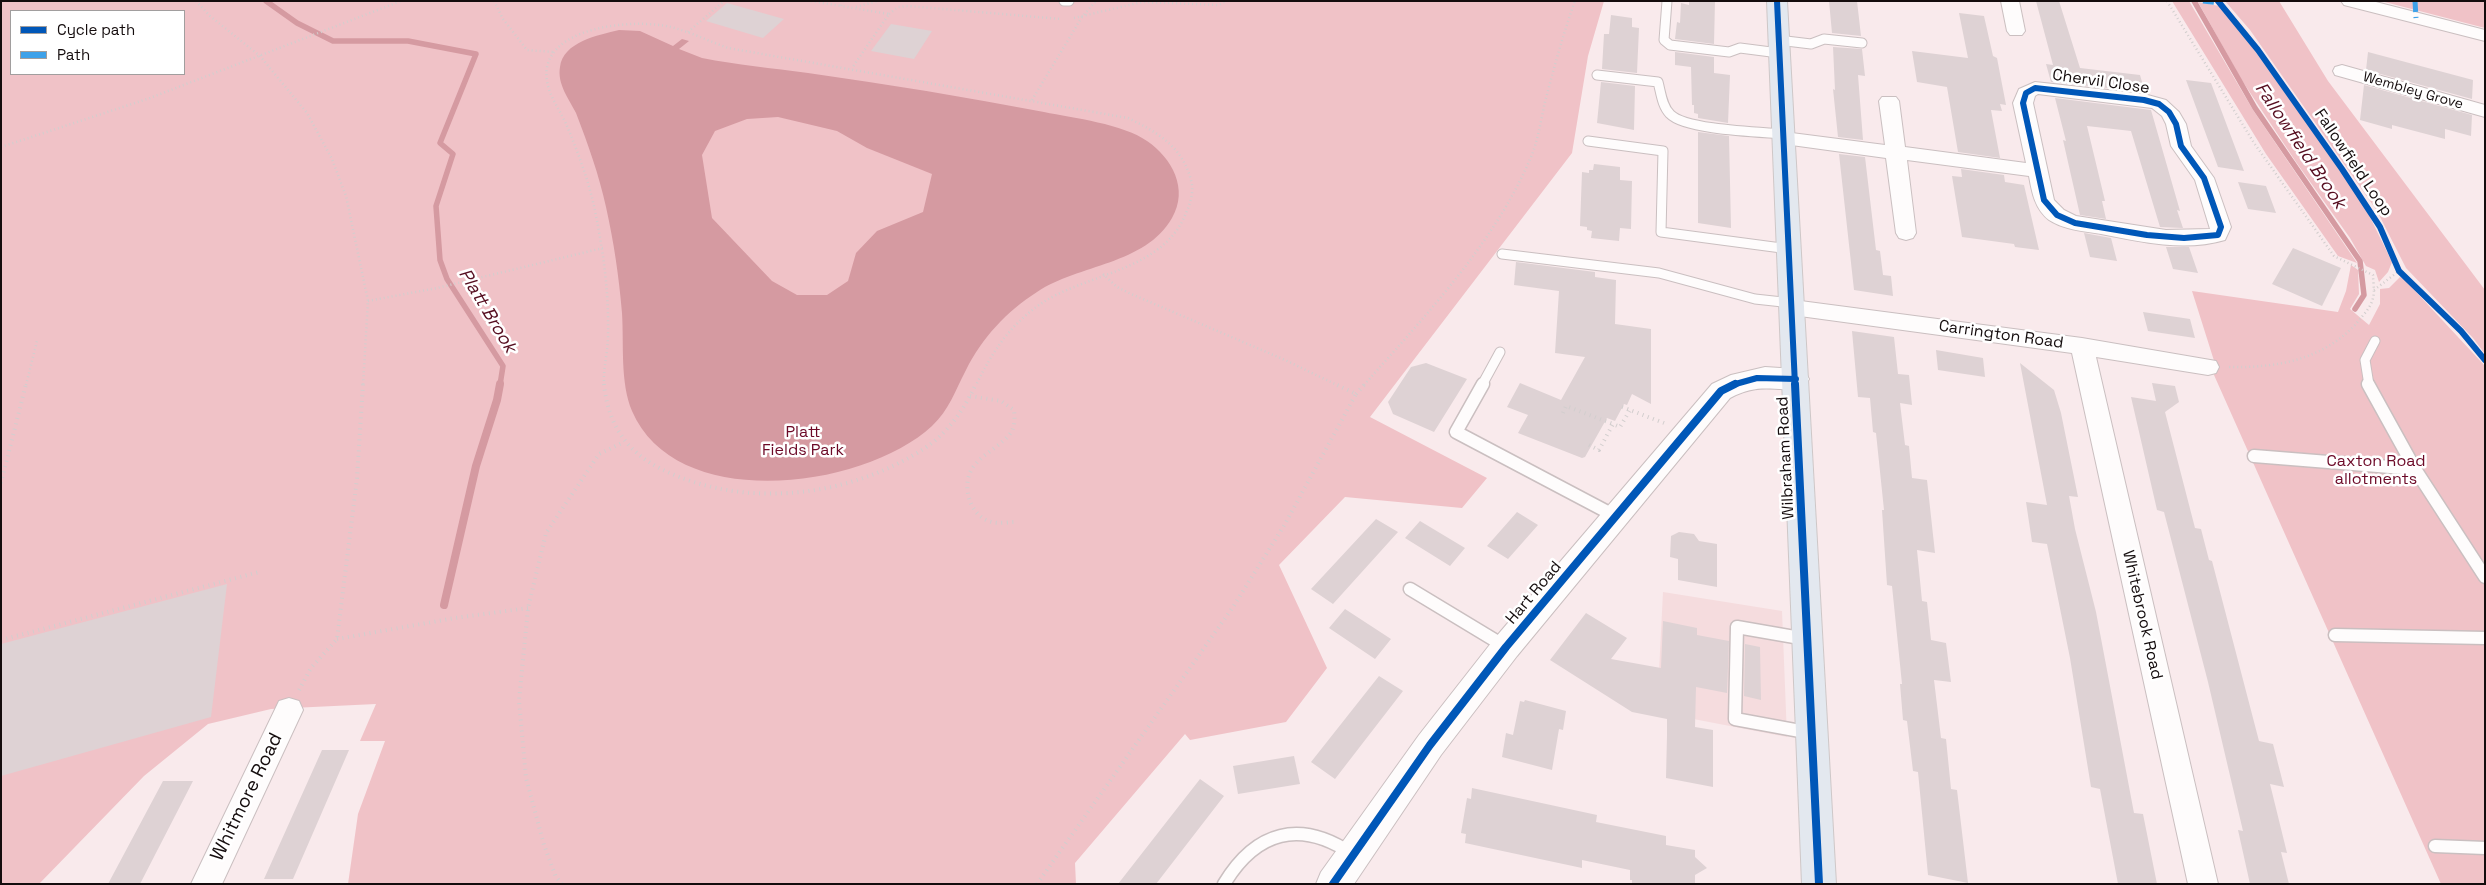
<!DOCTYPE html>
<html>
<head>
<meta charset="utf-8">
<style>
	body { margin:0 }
	#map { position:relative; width:2486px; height:885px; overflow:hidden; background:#f9eaec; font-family:"Space Grotesk",sans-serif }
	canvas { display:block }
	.frame { position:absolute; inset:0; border:2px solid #140c0d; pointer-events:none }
	.legend { position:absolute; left:10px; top:10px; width:175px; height:65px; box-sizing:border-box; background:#fff; border:1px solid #a19e9e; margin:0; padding:6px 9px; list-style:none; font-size:15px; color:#140c0d }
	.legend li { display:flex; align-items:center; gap:10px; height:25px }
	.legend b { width:25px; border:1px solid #a19e9e }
</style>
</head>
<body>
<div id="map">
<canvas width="2486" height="885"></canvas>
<div class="frame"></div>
<ul class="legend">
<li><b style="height:6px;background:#0057b8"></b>Cycle path</li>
<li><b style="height:6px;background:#3da1e9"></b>Path</li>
</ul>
</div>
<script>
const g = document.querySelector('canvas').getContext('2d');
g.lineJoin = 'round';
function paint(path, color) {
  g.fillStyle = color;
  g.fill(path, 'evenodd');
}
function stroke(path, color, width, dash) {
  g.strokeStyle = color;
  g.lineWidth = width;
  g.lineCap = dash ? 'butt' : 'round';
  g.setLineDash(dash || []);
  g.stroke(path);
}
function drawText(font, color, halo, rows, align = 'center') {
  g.font = font + ' "Space Grotesk",sans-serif';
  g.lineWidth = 5;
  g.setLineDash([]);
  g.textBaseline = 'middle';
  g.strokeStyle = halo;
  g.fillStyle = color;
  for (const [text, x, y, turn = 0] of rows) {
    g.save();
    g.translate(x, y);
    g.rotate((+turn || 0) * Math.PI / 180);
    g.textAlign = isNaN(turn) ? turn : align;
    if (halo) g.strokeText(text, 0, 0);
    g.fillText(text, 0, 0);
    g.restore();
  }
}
paint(new Path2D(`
	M1663,592L1782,611L1787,737L1657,712Z`), '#f5dcde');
paint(new Path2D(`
	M1,1H1604L1588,56L1572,153L1370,417L1487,478L1462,508L1345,497L1279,565L1327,668L1286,722L1190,740L1185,734L1075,863L1076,884H348L358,814L385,741H360L376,704L271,709L208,724L144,776L39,884H1ZM11,11H184V74H11Z
	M2172,1H2189L2253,110L2357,263L2338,256L2266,154Z
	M2225,1H2279L2328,81L2485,290V354L2473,338L2406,268L2377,211L2250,30Z
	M2381,1H2485V28Z
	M2198,2L2219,6L2245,37L2343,173L2369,215L2392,262L2388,272L2379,282L2375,270L2366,266L2350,238L2296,162L2241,79Z
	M2351,265L2358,270L2359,294L2350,309L2369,325L2380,304V289L2389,288L2400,277L2404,279L2485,366V884H2441L2214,375L2216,367L2192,291L2338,312L2346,291Z`), '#f0c2c7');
paint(new Path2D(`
	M619,30L640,31L673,46L682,39L689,41L679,49L702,58C737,65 772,68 808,73C887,84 966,97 1044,112C1074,118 1123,124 1147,141C1172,158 1189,189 1172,218C1145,265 1079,264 1037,292C1007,311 982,338 966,370C955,391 949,410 932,426C864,489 676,514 632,411C620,382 624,345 622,313C619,277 614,243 606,207C599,175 588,144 576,113C569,99 557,84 560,67C563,42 598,35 619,30ZM778,117L837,131L867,148L932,174L923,212L877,231L856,253L848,281L827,295H797L772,281L712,218L702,155L715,131L747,119Z`), '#d59aa1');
stroke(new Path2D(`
	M266,1L297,23L333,41H408L476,54L440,143L453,154L436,206L440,260L447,279L503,366L500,385
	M2194,1L2255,108L2360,261L2364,295L2355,309`), '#d59aa1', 5.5);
stroke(new Path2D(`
	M444,605L476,466L497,400L500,384`), '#d59aa1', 8);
paint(new Path2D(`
	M1689,1H1715L1714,44L1675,39L1677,22L1680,23L1681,3L1689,5Z
	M1829,1H1857L1861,36L1832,33Z
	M2036,1H2059L2080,68L2140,75L2145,92L2051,82L2046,64L2053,65Z
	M727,3L784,19L763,38L706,21Z
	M1959,13L1984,16L1993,56L1997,58L2006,105L2000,104L2002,111L1991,110L2000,158L1958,152L1947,87L1917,82L1912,51L1968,58Z
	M1611,15L1632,18V27L1639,28L1637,73L1602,69L1604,34H1609Z
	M891,24L932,31L914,59L871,51Z
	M1833,47L1862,49L1865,76L1858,75L1863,140L1838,137L1833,89L1835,90Z
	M1675,52L1714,57V73L1730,75L1728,123L1698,118V114L1694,113V105H1692L1691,67L1675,65Z
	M2368,52L2473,80L2472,99L2366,70Z
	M2186,80L2211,83L2244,171L2218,167Z
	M1601,82L1635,86L1634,130L1597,123Z
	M2364,85L2472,115L2471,136L2445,129V139L2392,125V129L2360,120Z
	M2055,98L2151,110L2180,211L2177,210L2183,228L2160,227L2131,131L2087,126L2105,201H2102L2106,219L2080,215L2063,140L2066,141Z
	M1698,132L1729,136L1731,228L1698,223Z
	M1839,154L1865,157L1876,250L1880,251L1883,275L1891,276L1893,296L1854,290Z
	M1594,164L1620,167V180L1632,181L1631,229L1620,228L1619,241L1591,238L1592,231L1587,230V227L1580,226L1582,172L1589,173V170H1593Z
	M1961,169L2004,175L2005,182L2024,185L2039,250L2015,247L2014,244L1962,237L1952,176L1962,177Z
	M2238,182L2266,186L2276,213L2248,209Z
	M2084,233L2111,238L2117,261L2090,257Z
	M2166,247H2189L2198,273L2173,269Z
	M2293,248L2341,268L2322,306L2272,284Z
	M1516,262L1595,272V277L1616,280L1615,324L1651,329V404L1632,394L1627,405L1624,404L1615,421L1607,418L1585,457L1582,458L1518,433L1528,415L1507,407L1520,383L1561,400L1585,357L1555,353L1559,291L1514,285Z
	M2143,312L2190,319L2195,338L2148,331Z
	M1852,331L1894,337L1898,374L1909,375L1912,405L1900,403L1905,445L1909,446L1912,478L1927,480L1935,553L1917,550L1922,601L1927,602L1931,640L1946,643L1951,682L1934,680L1941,738L1946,739L1951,789L1957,790L1968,883L1928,875L1918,772L1913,771L1907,721L1903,720L1900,684H1902L1892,586L1887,585L1882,510H1884L1876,433L1873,432L1870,398L1858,397Z
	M1936,350L1983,358L1985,377L1938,370Z
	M1426,363L1467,379L1434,432L1393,414L1388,402L1411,367Z
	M2020,363L2054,390L2061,413L2078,497L2069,496L2075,529L2096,612L2134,813L2143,814L2157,884H2118L2100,789L2091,787L2070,658L2047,544L2032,542L2026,502L2047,505Z
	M2152,383L2175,386L2179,402L2165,412L2195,528L2201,529L2209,560L2212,561L2259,741L2273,744L2284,787L2270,784L2287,853L2281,852L2289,884H2250L2238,830L2243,831L2208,682L2164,512L2157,510L2131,397L2156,401Z
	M1517,512L1538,525L1508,559L1487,546Z
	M1376,519L1398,532L1333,604L1311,589Z
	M1420,521L1465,548L1450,566L1405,538Z
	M1679,532L1694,534L1699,541L1717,544V587L1678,580V559L1670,557L1671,536Z
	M227,584L211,717L1,776V644Z
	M1345,609L1391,639L1375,659L1329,628Z
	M1586,613L1627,638L1611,659L1661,668L1663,621L1697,628V635L1729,641L1727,693L1696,687L1695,727L1713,730V787L1666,778L1667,735L1669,736L1667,735V719L1632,712L1550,660Z
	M1745,644L1760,647L1761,700L1744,696Z
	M1379,676L1403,691L1335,779L1311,762Z
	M1525,700L1566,711L1563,730L1559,729L1552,770L1502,757L1506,733L1513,735L1520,701L1524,702Z
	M322,750H349L293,879H264Z
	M1294,756L1300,784L1238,794L1233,766Z
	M1200,779L1224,796L1156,884H1118Z
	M163,781H193L140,884H108Z
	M1472,788L1597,815L1596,822L1666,836V845L1695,850V857L1707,868L1695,875V884H1632V880H1630V870L1582,860V868L1465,843L1466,834L1461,833L1467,798L1471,799Z`), '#ded2d4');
const serviceFar1 = new Path2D(`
	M1064,1H1069
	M1667,1L1664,40L1670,45L1729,52L1740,48L1779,53
	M1778,40L1811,44L1824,39L1862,43
	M1597,75L1658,82C1661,93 1662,106 1670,114C1685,130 1760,132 1783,134
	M1588,141L1663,151L1661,232L1789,249
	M1502,254L1659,273L1755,299L1792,303
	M1482,385L1500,352
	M2369,385L2365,360L2375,341`);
const service = new Path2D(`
	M1483,384L1456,432L1617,517
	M2368,384L2415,469
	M2254,456L2415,469L2485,577
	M1410,589L1506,647
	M2335,635L2485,638
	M1806,639L1737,627L1735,719L1811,733
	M2435,846L2485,848
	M1224,884C1256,831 1300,819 1352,854`);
const minor = new Path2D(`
	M2001,1H2019L2025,31L2022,35H2010L2007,31Z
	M2341,1H2372L2485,30V41L2344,5Z
	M2342,65L2485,105V117L2335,75L2333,71L2335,67Z
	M2035,82L2144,94L2166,100L2179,112L2186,124L2191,146L2214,178L2231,227L2225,240C2185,252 2141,242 2101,234C2084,231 2064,230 2049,220C2035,209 2032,193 2029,176L1907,160L1916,233L1913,238L1906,240L1899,238L1896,233L1886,158L1784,144L1777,142L1774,138L1777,134L1784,132L1885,145L1879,101L1882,97H1896L1899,101L1905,147L2026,163L2013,103L2019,89ZM2038,94L2152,108L2162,116L2166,124L2171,146L2195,180L2210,229L2166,230L2076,216L2064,210L2054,200L2033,103L2035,96Z
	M1793,300L2082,338L2216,361L2219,367L2216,373L2208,375L2096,357L2218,884H2188L2072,353L1785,314L1782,308L1785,302Z
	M289,698L299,701L303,710L222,884H191L279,701Z`);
const tertiary = new Path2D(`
	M1765,367L1796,369L1805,372L1809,379L1805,386C1777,395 1764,380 1730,398L1517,656L1441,755L1354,884H1316L1321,872L1419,735L1495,638L1712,384L1731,375Z`);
const trunk = new Path2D(`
	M1767,1H1787L1836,884H1802Z`);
stroke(serviceFar1, '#cabfc0', 11);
stroke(service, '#cabfc0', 15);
stroke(minor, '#cabfc0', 2);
stroke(tertiary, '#cabfc0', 2);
stroke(trunk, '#cec7c7', 2);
stroke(new Path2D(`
	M196,1L210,16L260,56L307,113L332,159L346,196L368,301L363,385
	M494,1L503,19L527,50L553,52
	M811,1L841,6
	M843,1L841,6L889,14L852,68
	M2167,1L2254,143L2334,256L2373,275C2373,282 2375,291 2373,298C2371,308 2362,316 2356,324C2322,360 2277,368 2229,367
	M856,7L877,1
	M889,14L898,7L908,6L1061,19
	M1074,18L1142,2L1219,5L1226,1
	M688,32L724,1
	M1032,100L1082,17L1096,1
	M1,147L150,98L401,1
	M1103,274L1117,287L1129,293L1285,360L1337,385
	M2374,290L2399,271
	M368,301L437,288L603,248
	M26,385L37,341
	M604,385C603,368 608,352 608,336C609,296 604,255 596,216C590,184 579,155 567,126C561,112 549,96 547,81C538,26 635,18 671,27C690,32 709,41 728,48L1128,118C1157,132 1182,146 1191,180C1194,191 1191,202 1186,213C1163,272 1085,273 1039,305C1008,327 992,353 976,385
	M1364,385C1426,315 1494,244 1531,157C1538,140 1541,120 1545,102C1554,68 1563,34 1575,1`), '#d2cece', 2.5, [1, 3]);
stroke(new Path2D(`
	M604,384C609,432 633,459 677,476C756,508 853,495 925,448C949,432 964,409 976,384
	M1356,394L1365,384
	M970,396L1001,401L1014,410C1015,420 1015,428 1009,435C999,447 984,453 974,466C960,483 969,517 992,522C999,524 1008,522 1015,522
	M1622,407L1664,423
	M1563,413L1566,406L1613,424
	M1589,445L1599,450L1613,424L1620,427L1630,410
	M1,483L26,384
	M337,639L455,618L528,608
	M1,640L259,572
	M299,690L311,668L337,639L357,478L363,384
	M562,884L556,877L544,845L526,778L519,701L528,608L546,533L599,454L624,442
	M1037,884L1233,607L1285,524L1356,394L1335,384`), '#d2cece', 4, [1, 4.5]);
stroke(serviceFar1, '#fefcfc', 9);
stroke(service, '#fefcfc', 12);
paint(minor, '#fefcfc');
paint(tertiary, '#fefcfc');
paint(trunk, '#e3e8ef');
stroke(new Path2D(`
	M2203,1L2219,3
	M2415,1L2416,18`), '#3da1e9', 5, [11, 5]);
stroke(new Path2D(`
	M1777,1L1795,385
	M2218,1L2258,50L2342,169L2380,227L2399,271L2461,331L2485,360
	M2035,88L2144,100L2159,104L2169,112L2176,124L2181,146L2204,178L2221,227L2218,235L2184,238L2147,235L2075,223L2057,215L2044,200L2023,103L2026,93Z
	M1732,385L1757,378L1796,379`), '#0057b8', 6);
stroke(new Path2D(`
	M1795,384L1819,884
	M1333,884L1430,745L1506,647L1721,391L1735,384`), '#0057b8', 8);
drawText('14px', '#140c0d', '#fff', [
	["Wembley Grove",2413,91,16]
]);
drawText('16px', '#140c0d', '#fff', [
	["Chervil Close",2101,82,8],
	["Fallowfield Loop",2353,163,56],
	["Carrington Road",2001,335,8],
	["Wilbraham Road",1786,458,-93],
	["Hart Road",1534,593,-50],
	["Whitebrook Road",2142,615,77]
]);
drawText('16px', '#6c0927', '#fff', [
	["Platt",803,433],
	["Fields Park",803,451],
	["Caxton Road",2376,462],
	["allotments",2376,480]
]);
drawText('italic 18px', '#560e20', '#fff', [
	["Fallowfield Brook",2300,146,56],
	["Platt Brook",487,311,59]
]);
drawText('19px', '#140c0d', '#fff', [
	["Whitmore Road",247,797,-64]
]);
</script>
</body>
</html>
